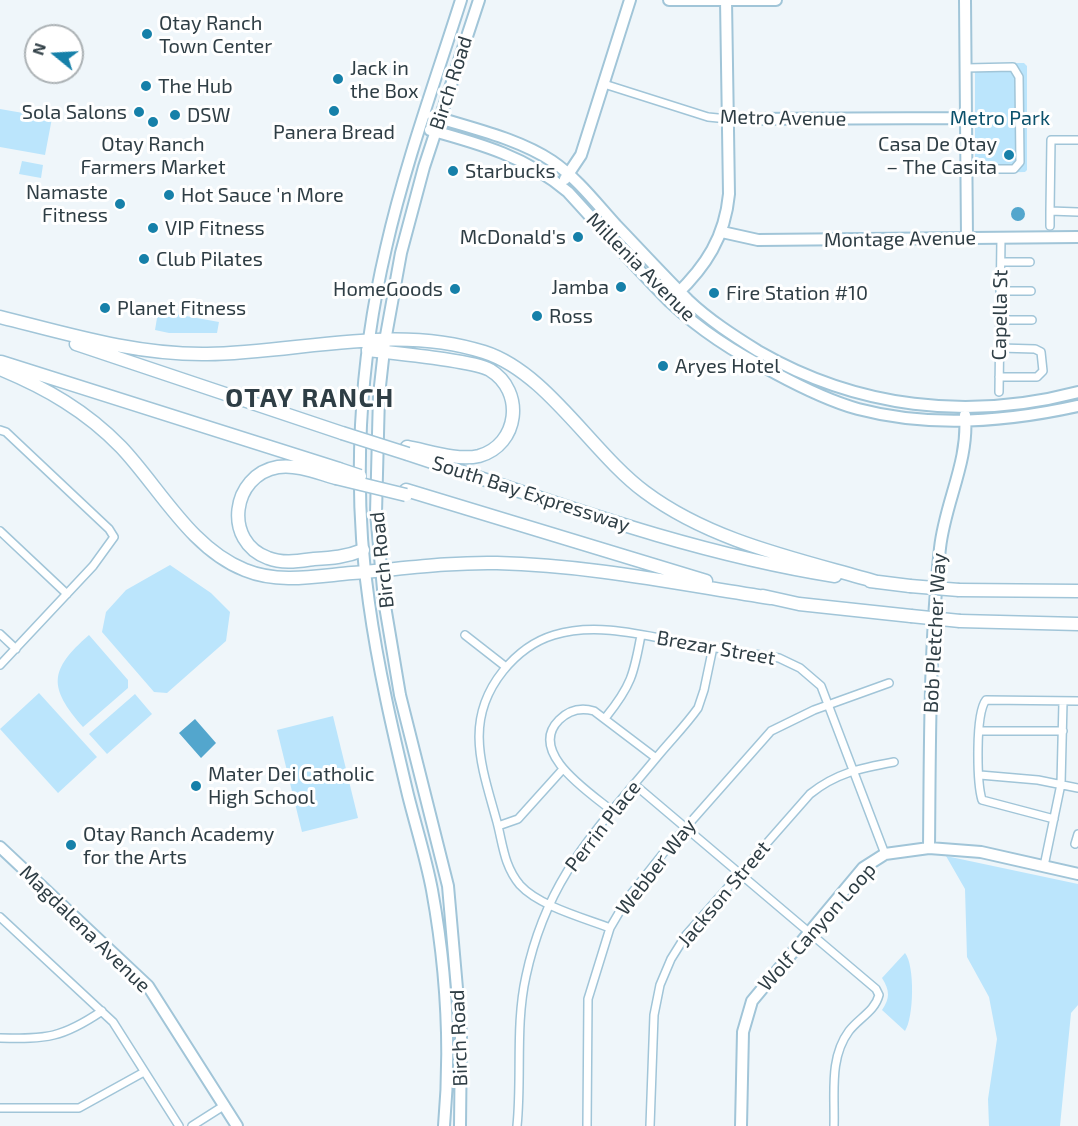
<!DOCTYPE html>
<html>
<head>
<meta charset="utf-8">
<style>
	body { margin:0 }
	#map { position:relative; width:1078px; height:1126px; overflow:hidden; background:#eff6fa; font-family:"Exo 2",sans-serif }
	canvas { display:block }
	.north { position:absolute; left:24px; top:24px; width:60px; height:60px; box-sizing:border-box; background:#fff; border:2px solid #acb2b5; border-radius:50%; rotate:288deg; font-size:16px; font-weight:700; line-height:24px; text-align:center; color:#2f3e45 }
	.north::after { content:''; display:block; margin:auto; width:21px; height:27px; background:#1680a9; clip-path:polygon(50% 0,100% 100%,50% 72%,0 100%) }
</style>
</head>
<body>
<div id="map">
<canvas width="1078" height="1126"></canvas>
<div class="north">N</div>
</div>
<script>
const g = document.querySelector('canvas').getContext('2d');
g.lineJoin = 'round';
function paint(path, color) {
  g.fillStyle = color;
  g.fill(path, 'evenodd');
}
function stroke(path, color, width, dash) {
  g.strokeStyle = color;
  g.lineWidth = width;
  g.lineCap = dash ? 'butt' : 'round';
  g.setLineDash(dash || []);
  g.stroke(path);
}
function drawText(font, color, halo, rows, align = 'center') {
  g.font = font + ' "Exo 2",sans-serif';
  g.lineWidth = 6;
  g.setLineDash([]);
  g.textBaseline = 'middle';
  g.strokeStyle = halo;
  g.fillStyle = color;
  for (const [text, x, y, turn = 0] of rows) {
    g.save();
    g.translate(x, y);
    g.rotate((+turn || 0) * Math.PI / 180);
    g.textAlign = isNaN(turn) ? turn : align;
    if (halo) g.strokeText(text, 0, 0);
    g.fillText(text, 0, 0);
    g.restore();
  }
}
paint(new Path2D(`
	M975,63H1024L1027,66V170L1025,172L975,173Z
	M0,109L52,118L45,155L0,147Z
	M22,161L43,165L41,178L19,174Z
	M164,312L219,322L217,333H169L155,330L157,318Z
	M170,565L211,593L230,612L226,641L167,693L154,692L102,632L106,612L126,590Z
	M89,635L128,680V688L83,727C48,687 49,670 89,635Z
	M39,693L97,757L58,793L0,729Z
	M135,694L152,714L107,754L89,734Z
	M333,716L358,818L302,832L277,730Z
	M946,856L1078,884V1005L1071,1013L1060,1126H989L988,1099L997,1039L989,997L967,957L965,889Z
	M905,953C915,965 914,1018 905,1031L882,1010C890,998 890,991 882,978Z`), '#bbe5fc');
paint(new Path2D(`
	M1011 214a7 7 0 1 1 14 0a7 7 0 1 1-14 0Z
	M195,719L216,743L201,758L179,733Z`), '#53a6cd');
const street = new Path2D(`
	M966,68L1013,67L1019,77L1020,162L1014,169H967
	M604,84L708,117L728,119
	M1078,140H1051L1050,211L1078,212
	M1050,211V226
	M1001,262H1030
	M1000,291H1031
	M1000,320H1032
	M999,377H1037L1043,371L1041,352L1035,349L1000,348
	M999,392L1001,238
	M0,430L6,432L109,529L114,537L93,566L0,665
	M0,531L67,594
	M0,634L16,649
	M465,635L506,667
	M606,717C631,686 634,674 641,635
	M979,731H1063
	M980,775L1038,780L1078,788
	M634,784L876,989L879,995C875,1011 859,1018 849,1031C829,1058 835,1093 834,1126
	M611,810C589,792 527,752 559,720C569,710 580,707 594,711L656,758
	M1054,819L982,800C977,783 975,714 986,700L1078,701
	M498,826L518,819L563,769
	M1075,844L1078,834
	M1044,866L1061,784L1063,702
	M0,917L113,1022L179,1126
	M610,928C584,918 539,906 520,885C504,866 503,845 497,822C482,767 463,721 503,671C516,655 534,641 554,635C596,622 643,635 685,643C716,648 748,653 779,658L800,668L821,686L885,854
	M0,1038C47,1039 62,1038 102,1011
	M0,1108H79L144,1072
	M192,1126L225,1105
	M517,1126C522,1077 515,1025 526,976C547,877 596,831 657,757C671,740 686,725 698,708L704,690L713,647
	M587,1126L588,999L610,928L627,899L665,851L771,731L814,710L889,683
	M650,1126L654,1015L660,985L671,959L686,935L810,794C836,773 861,768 894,762`);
const secondary = new Path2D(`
	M669,0H776
	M965,0L967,238
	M433,116C473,129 517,138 552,161C577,178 596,203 616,225C640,250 664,276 688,300C709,320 734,336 758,351C857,408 968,421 1078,392
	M728,119L967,118
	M430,130C481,144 527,157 568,192C602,229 635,267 670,302C701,331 737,354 775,373C801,387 829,401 858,409C930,428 1006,422 1078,406
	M565,179L581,155L630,0
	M722,232L758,240L1078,237
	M676,295C706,266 725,237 729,194L726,0
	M0,847L148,986L237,1126
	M929,848C930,748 929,648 940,548C945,502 969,462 965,415
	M444,1126C451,1049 446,967 432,890C426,858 416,827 408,795C393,732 378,668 369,603C352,487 359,363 386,248C405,164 435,82 461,0
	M460,1126L461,1034L448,886L400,695L384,600L376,513L379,395L385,341L401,253L424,167L479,0
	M741,1126L743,1032L752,1001L863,868L885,854L929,848L981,852L1078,874`);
const highway = new Path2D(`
	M0,317C68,334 136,355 207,354C299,353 394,323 484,352C547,372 592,453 645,492C712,542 798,559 877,582
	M76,344L342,433
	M368,350C392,353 472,360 490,370C525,391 519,445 479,456C457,461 429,451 407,447
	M1,362L339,469
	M0,369C46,388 86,411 121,447C159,487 191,549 245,570C279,584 317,576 352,573C401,569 448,562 497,563C589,565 680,584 771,598
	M408,454C548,500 689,553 835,576
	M336,478C318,473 297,464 278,467C231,475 223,542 268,558C283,564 299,561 314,559C332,558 346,557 363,550
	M406,490L706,581
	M870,581L910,586
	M959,590L1078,591
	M763,596L799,604L911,616
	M960,621L1078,624`);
stroke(street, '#a1c5d8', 10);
stroke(secondary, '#a1c5d8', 14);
stroke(highway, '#a1c5d8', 15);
stroke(street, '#fff', 7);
stroke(secondary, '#fff', 10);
stroke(highway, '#fff', 12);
const highwayBridge = new Path2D(`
	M342,433L408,454
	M339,469L360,476
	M336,478L406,495
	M910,586L959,590
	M911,616L960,621`);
stroke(highwayBridge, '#a1c5d8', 15, []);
stroke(highwayBridge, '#fff', 12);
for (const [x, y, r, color] of [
	[147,34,6,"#1680a9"],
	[338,79,6,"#1680a9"],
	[146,86,6,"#1680a9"],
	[334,111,6,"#1680a9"],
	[139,112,6,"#1680a9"],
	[175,115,6,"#1680a9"],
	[153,122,6,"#1680a9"],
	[1009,155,6,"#1680a9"],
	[453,171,6,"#1680a9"],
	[169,195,6,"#1680a9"],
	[120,204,6,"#1680a9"],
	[153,228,6,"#1680a9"],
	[578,237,6,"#1680a9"],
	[144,259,6,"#1680a9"],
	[621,287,6,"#1680a9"],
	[455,289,6,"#1680a9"],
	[714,293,6,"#1680a9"],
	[105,308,6,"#1680a9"],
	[537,316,6,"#1680a9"],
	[663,366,6,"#1680a9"],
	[196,786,6,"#1680a9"],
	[71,845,6,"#1680a9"]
]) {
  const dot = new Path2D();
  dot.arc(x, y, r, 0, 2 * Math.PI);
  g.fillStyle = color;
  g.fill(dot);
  stroke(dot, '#fff', 2);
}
drawText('20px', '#2f3e45', '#fff', [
	["Otay Ranch",159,23],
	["Town Center",159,46],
	["Jack in",350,68],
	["the Box",350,91],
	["The Hub",158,86],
	["Sola Salons",127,112,"right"],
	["DSW",187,115],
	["Panera Bread",334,132,"center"],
	["Otay Ranch",153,144,"center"],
	["Farmers Market",153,167,"center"],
	["Casa De Otay",997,144,"right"],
	["– The Casita",997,167,"right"],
	["Starbucks",465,171],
	["Namaste",108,192,"right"],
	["Fitness",108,215,"right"],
	["Hot Sauce 'n More",181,195],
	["VIP Fitness",165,228],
	["McDonald's",566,237,"right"],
	["Club Pilates",156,259],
	["Jamba",609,287,"right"],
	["HomeGoods",443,289,"right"],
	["Fire Station #10",726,293],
	["Planet Fitness",117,308],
	["Ross",549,316],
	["Aryes Hotel",675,366],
	["Mater Dei Catholic",208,774],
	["High School",208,797],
	["Otay Ranch Academy",83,834],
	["for the Arts",83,857]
], 'left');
drawText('20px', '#2f3e45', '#fff', [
	["Birch Road",451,83,-72],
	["Metro Avenue",783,118,1],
	["Montage Avenue",900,239,-1],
	["Millenia Avenue",641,267,45],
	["Capella St",1000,315,-89],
	["South Bay Expressway",531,494,18],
	["Birch Road",382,560,-96],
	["Bob Pletcher Way",935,633,-87],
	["Brezar Street",716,648,10],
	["Perrin Place",603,826,-52],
	["Webber Way",656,867,-52],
	["Jackson Street",724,894,-50],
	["Wolf Canyon Loop",817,927,-48],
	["Magdalena Avenue",85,929,44],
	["Birch Road",459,1038,-92]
]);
drawText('20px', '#0b516c', '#fff', [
	["Metro Park",1000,118]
]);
g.letterSpacing = '1.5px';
drawText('bold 26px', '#2f3e45', '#fff', [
	["OTAY RANCH",310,398]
]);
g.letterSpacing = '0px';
</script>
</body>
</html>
